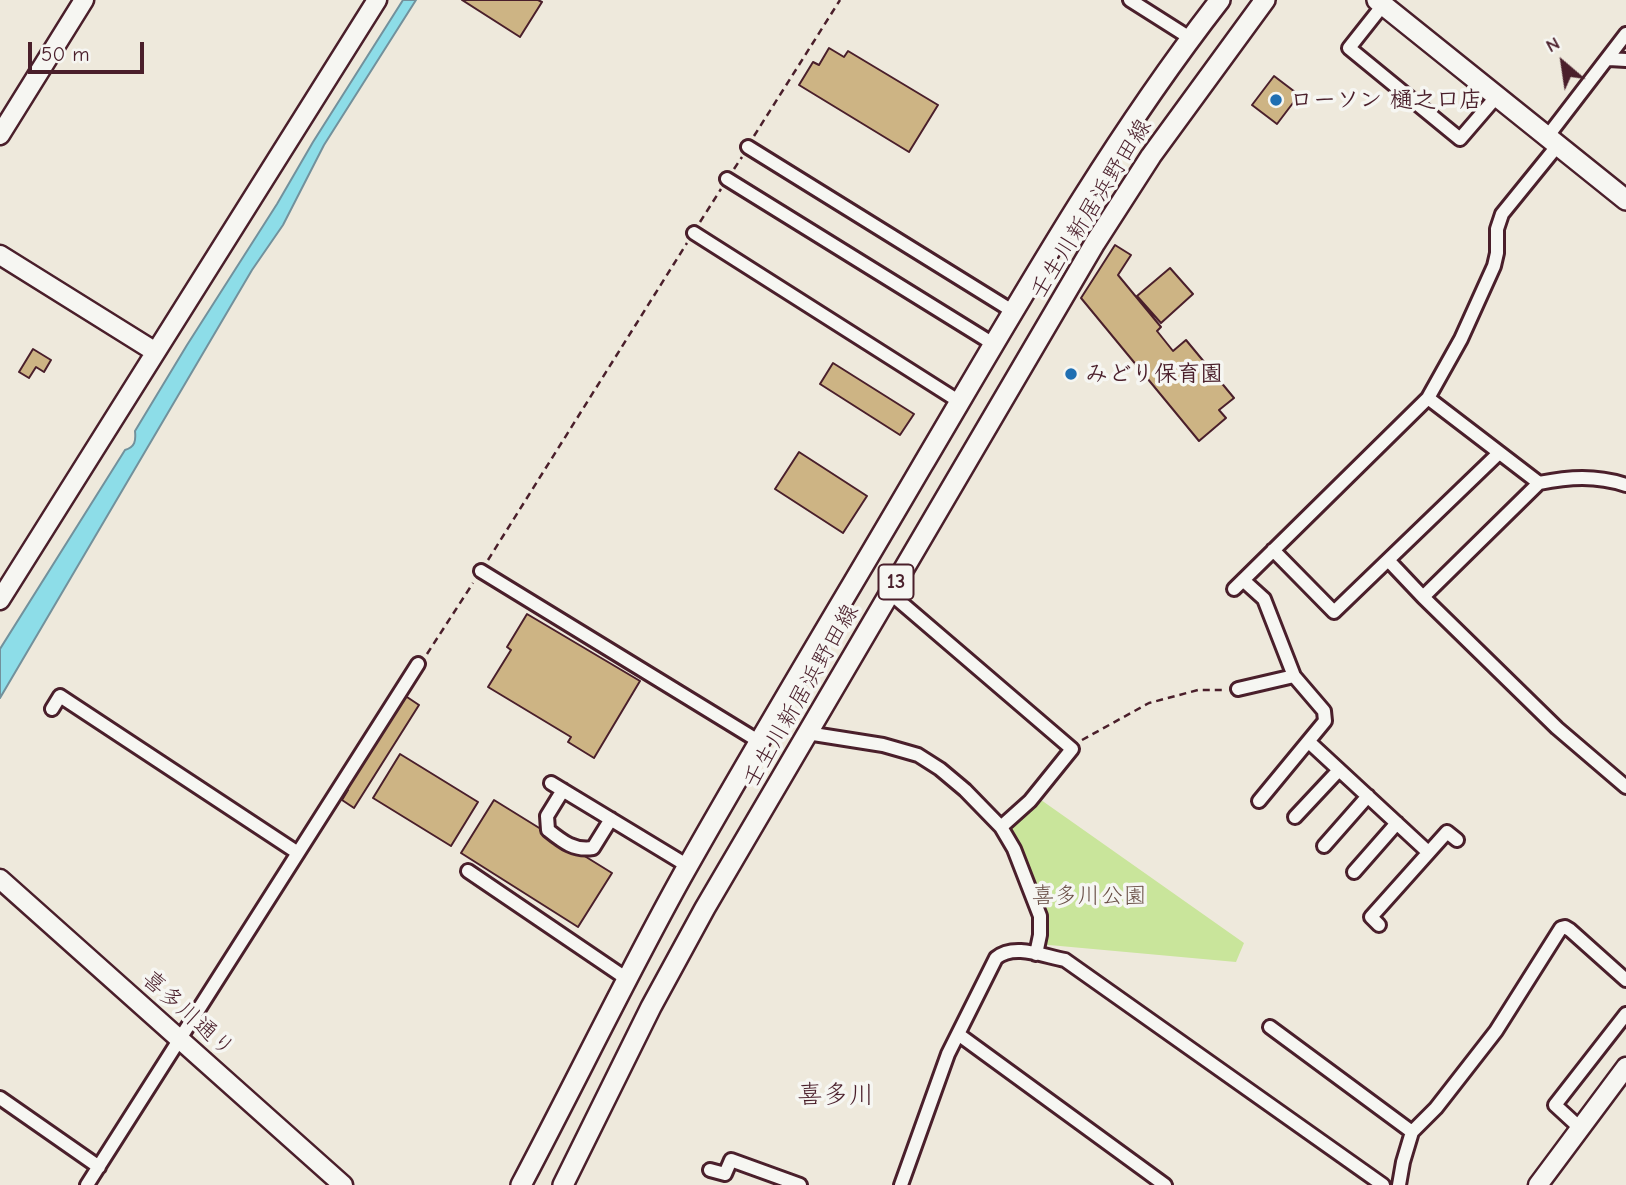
<!DOCTYPE html>
<html>
<head>
<meta charset="utf-8">
<style>
	body { margin:0 }
	#map { position:relative; width:1626px; height:1185px; overflow:hidden; background:#eee9dc; font-family:"Comic Neue",sans-serif }
	canvas { display:block }
	.north { position:absolute; left:1528px; top:28px; width:70px; height:70px; -webkit-text-stroke:5px #f6f6f2; paint-order:stroke; rotate:331deg; font-size:19px; font-weight:700; line-height:28px; text-align:center; color:#4a1f2b }
	.north::after { content:''; display:block; margin:auto; width:24px; height:32px; background:#4a1f2b; clip-path:polygon(50% 0,100% 100%,50% 72%,0 100%) }
	.scale { position:absolute; left:28px; top:42px; width:116px; height:32px; box-sizing:border-box; border:4px solid #4a1f2b; border-top:0; padding-left:9px; font-size:21px; line-height:24px; white-space:nowrap; color:#4a1f2b; -webkit-text-stroke:5px #f6f6f2; paint-order:stroke }
</style>
</head>
<body>
<div id="map">
<canvas width="1626" height="1185"></canvas>
<div class="north">N</div>
<div class="scale">50 m</div>
</div>
<script>
const g = document.querySelector('canvas').getContext('2d');
g.lineJoin = 'round';
function paint(path, color) {
  g.fillStyle = color;
  g.fill(path, 'evenodd');
}
function stroke(path, color, width, dash) {
  g.strokeStyle = color;
  g.lineWidth = width;
  g.lineCap = dash ? 'butt' : 'round';
  g.setLineDash(dash || []);
  g.stroke(path);
}
function drawText(font, color, halo, rows, align = 'center') {
  g.font = font + ' "Comic Neue","Klee One",sans-serif';
  g.lineWidth = 7;
  g.setLineDash([]);
  g.textBaseline = 'middle';
  g.strokeStyle = halo;
  g.fillStyle = color;
  for (const [text, x, y, turn = 0] of rows) {
    g.save();
    g.translate(x, y);
    g.rotate((+turn || 0) * Math.PI / 180);
    g.textAlign = isNaN(turn) ? turn : align;
    if (halo) g.strokeText(text, 0, 0);
    g.fillText(text, 0, 0);
    g.restore();
  }
}
paint(new Path2D(`
	M1034,795L1244,943L1236,962L1038,944L1040,916L1001,827Z`), '#c9e59b');
const water = new Path2D(`
	M403,0H416L324,145L283,225L252,270L0,698V649L125,450C135,447 136,441 135,431L187,345L277,204L313,142Z`);
paint(water, '#8ddde8');
stroke(water, '#72919c', 2);
const building = new Path2D(`
	M462,0H538L542,2L520,37Z
	M829,48L844,57L848,51L938,105L909,152L799,85L813,62L819,65Z
	M1274,76L1299,95L1277,124L1252,105Z
	M1115,245L1131,255L1118,275L1161,327L1157,331L1173,351L1186,340L1234,398L1219,410L1226,418L1199,441L1081,298Z
	M1170,268L1193,294L1161,323L1137,296Z
	M33,349L51,360L44,372L36,367L29,378L19,372Z
	M833,363L914,414L900,435L820,384Z
	M799,452L867,496L843,533L775,489Z
	M527,614L640,681L594,758L568,742L571,737L488,687L511,650L507,647Z
	M404,695L419,705L354,808L342,800L348,790L345,788Z
	M400,754L478,802L451,846L373,798Z
	M494,800L612,873L578,927L461,853Z`);
paint(building, '#cdb484');
stroke(building, '#4a1f2b', 2);
const street = new Path2D(`
	M1130,0L1190,38
	M1383,5L1349,48L1460,139L1497,96
	M1609,59L1626,60
	M1547,137L1626,34
	M748,147L1014,312
	M727,179L995,345
	M694,233L960,402
	M1539,483C1569,477 1596,475 1626,485
	M1273,550L1334,612L1499,453
	M1388,560L1423,597L1539,483L1428,398
	M481,571L760,742
	M1243,580L1264,599L1294,676L1324,711L1325,721L1259,801
	M1234,589L1428,398L1461,339L1494,266L1497,253V229L1502,214L1558,145
	M890,593L1072,749L1030,801L1001,827
	M1423,597L1557,728L1626,787
	M1238,689L1294,676
	M52,709L60,696L298,853
	M807,733L883,745L918,755L940,769L965,790L1001,827L1014,849L1040,916V935L1036,954
	M1309,742L1428,852
	M551,783L688,866
	M563,790L547,816L548,830C563,842 574,851 593,848L611,819
	M1295,817L1339,770
	M1324,846L1368,796
	M468,871L627,979
	M1354,872L1397,823
	M1379,925L1371,917L1447,832L1457,840
	M1270,1027L1412,1132
	M958,1034L1165,1185
	M0,1098L99,1167
	M1580,1128L1555,1105L1626,1014
	M710,1170L725,1174L731,1160L800,1185
	M87,1185L418,664
	M901,1185L948,1054L996,958C1014,943 1043,956 1065,960L1383,1185
	M1399,1185L1403,1162L1412,1132L1436,1108L1496,1031L1561,928L1565,927L1570,930L1626,980`);
const secondary = new Path2D(`
	M0,135L84,0
	M0,255L154,351
	M0,600L377,0
	M0,879L343,1185
	M1538,1185L1626,1067`);
const primary = new Path2D(`
	M1377,0L1626,200
	M521,1185C575,1083 625,979 681,878C759,739 842,603 922,466C1016,307 1107,145 1220,0
	M563,1185L651,1007L705,908L1095,243L1151,156L1265,0`);
stroke(street, '#4a1f2b', 18);
stroke(secondary, '#4a1f2b', 23);
stroke(primary, '#4a1f2b', 24);
stroke(new Path2D(`
	M754,136L840,0
	M734,169L742,157
	M700,222L721,189
	M488,560L687,243
	M427,654L473,583
	M1082,740L1149,703L1198,690H1225`), '#4a1f2b', 2.5, [7, 5]);
stroke(street, '#f6f6f2', 12);
stroke(secondary, '#f6f6f2', 18);
stroke(primary, '#f6f6f2', 19);
for (const [x, y, r, color] of [
	[1276,100,7,"#1f6fb2"],
	[1071,374,7,"#1f6fb2"]
]) {
  const dot = new Path2D();
  dot.arc(x, y, r, 0, 2 * Math.PI);
  g.fillStyle = color;
  g.fill(dot);
  stroke(dot, '#f6f6f2', 2.5);
}
for (const [x, y, w] of [
	[896,582,35]
]) {
  const box = new Path2D();
  box.roundRect(x - w / 2, y - 17.5, w, 35, 5);
  g.fillStyle = '#f6f6f2';
  g.fill(box);
  stroke(box, '#4a1f2b', 2);
}
drawText('bold 21px', '#4a1f2b', null, [
	["13",896,582]
]);
drawText('bold 23px', '#4a1f2b', '#f6f6f2', [
	["ローソン 樋之口店",1290,100],
	["みどり保育園",1085,374]
], 'left');
drawText('23px', '#4a1f2b', '#f6f6f2', [
	["壬生川新居浜野田線",1091,209,-58],
	["壬生川新居浜野田線",801,696,-60],
	["喜多川通り",188,1014,42]
]);
drawText('23px', '#6a5047', '#f6f6f2', [
	["喜多川公園",1089,896]
]);
drawText('26px', '#4a1f2b', '#f6f6f2', [
	["喜多川",836,1096]
]);
</script>
</body>
</html>
